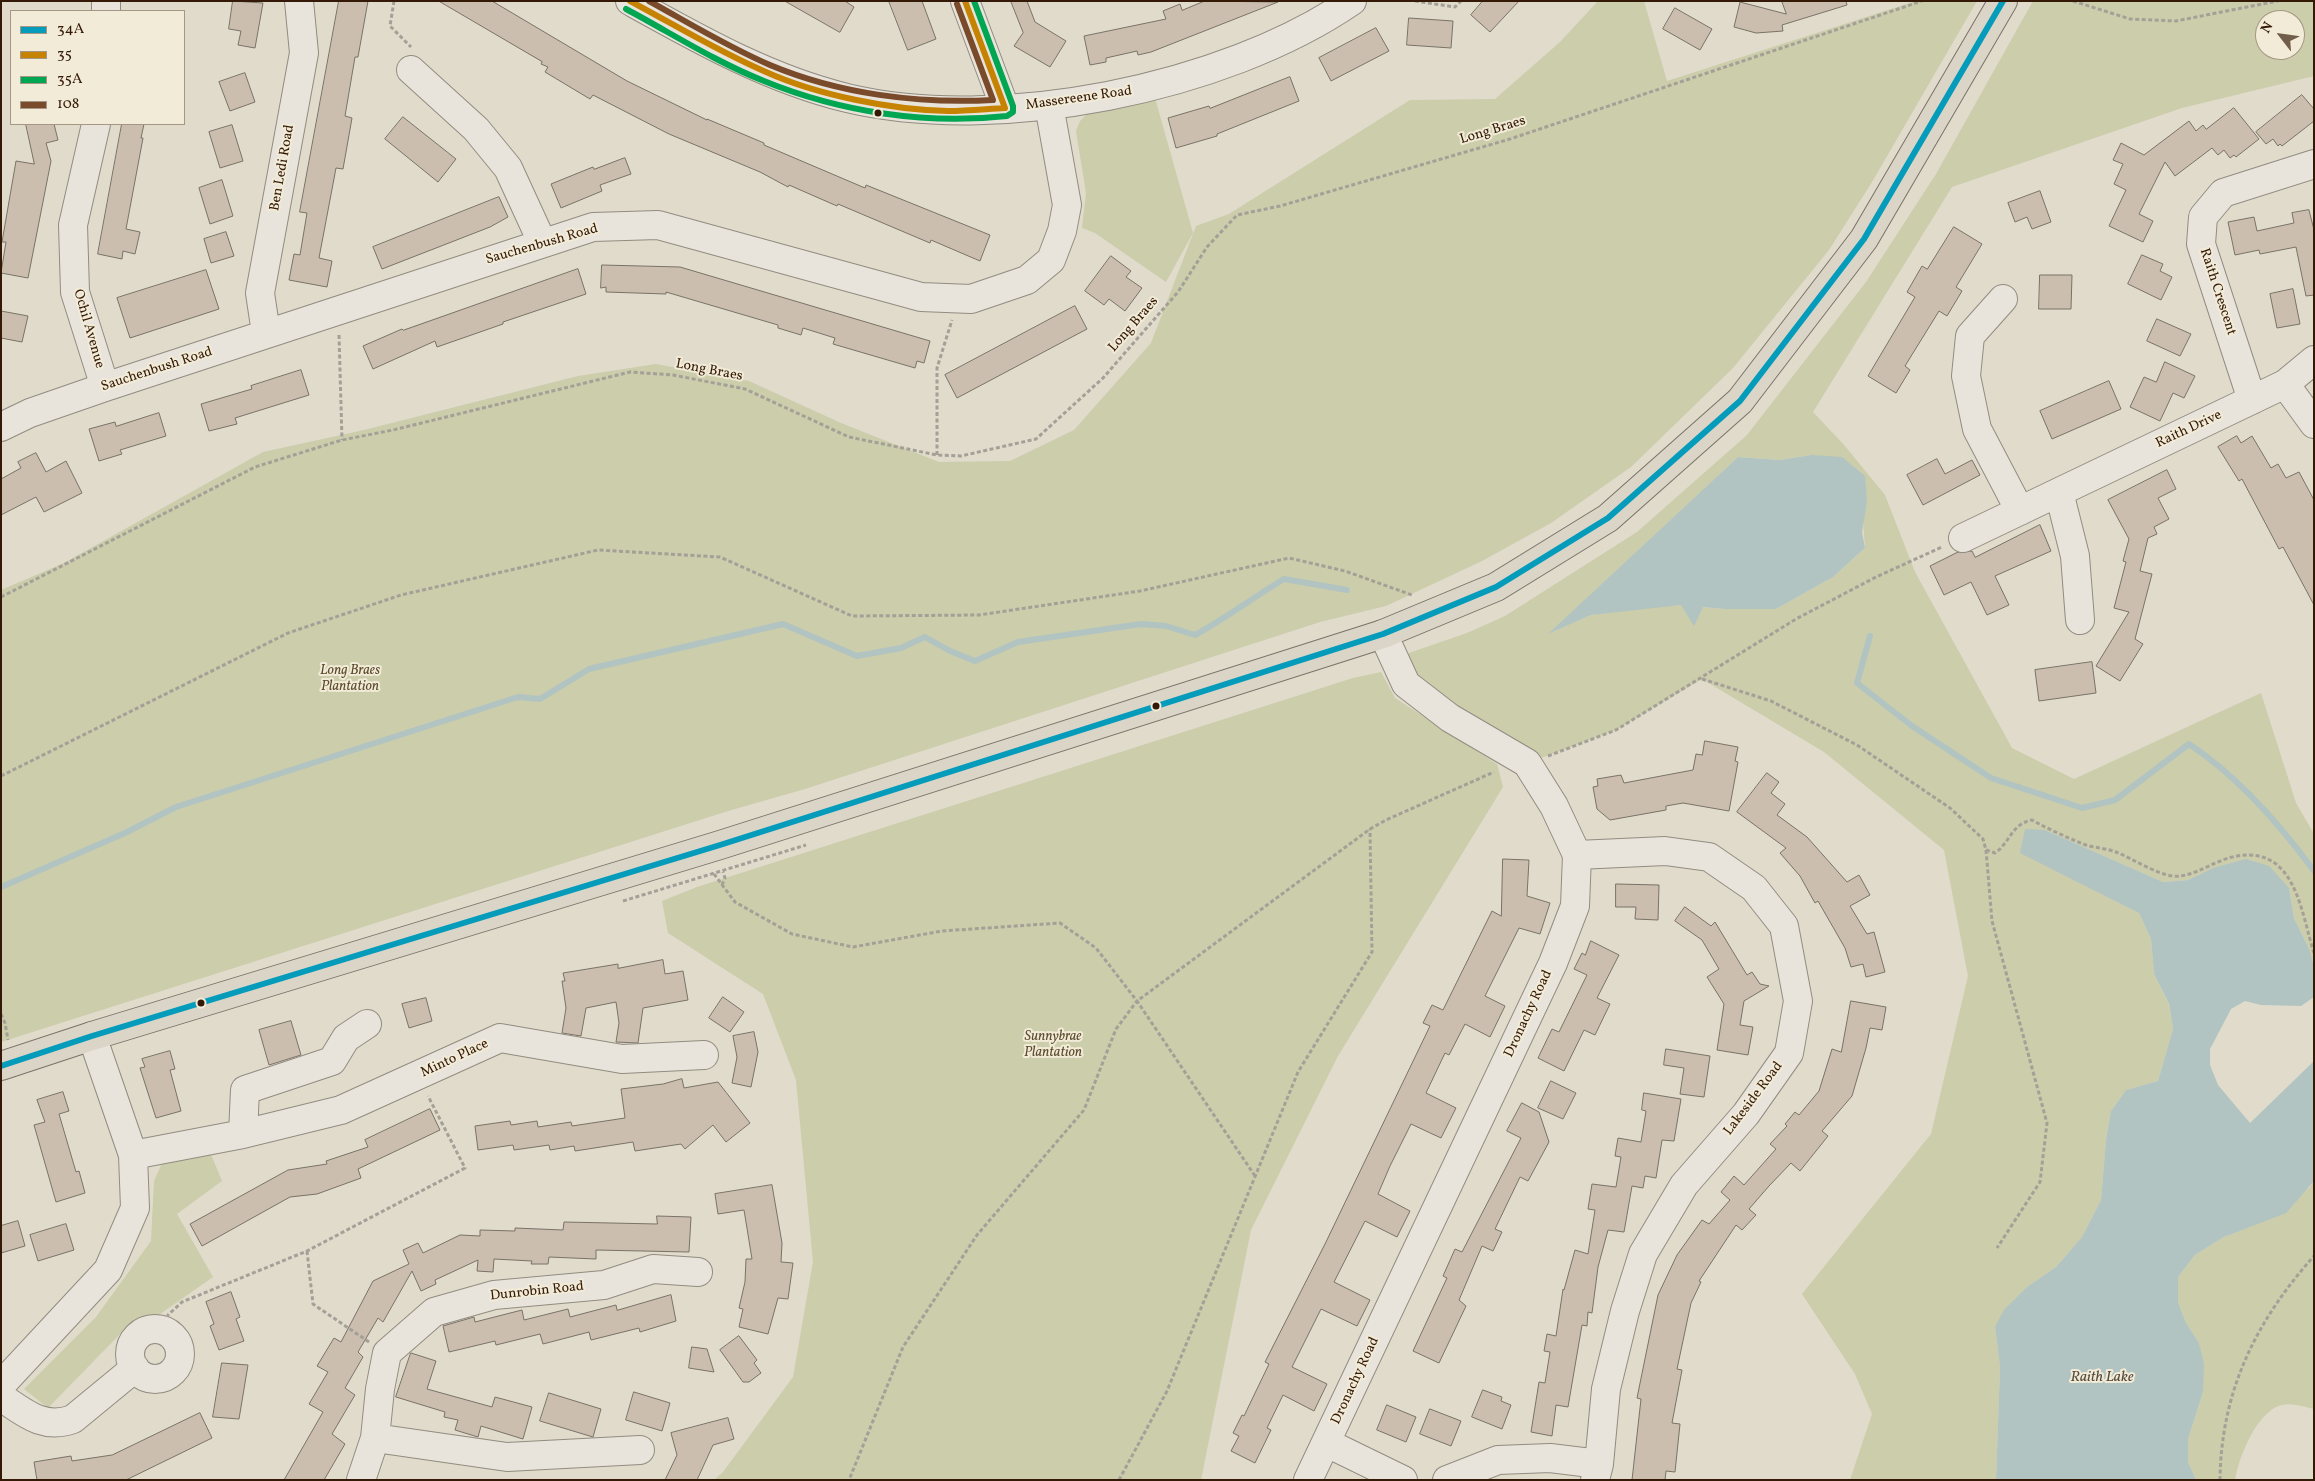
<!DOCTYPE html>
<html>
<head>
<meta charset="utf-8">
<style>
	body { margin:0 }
	#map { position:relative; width:2315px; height:1481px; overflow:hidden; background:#e0dbcb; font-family:Vollkorn,serif }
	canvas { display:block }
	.frame { position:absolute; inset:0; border:2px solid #341a06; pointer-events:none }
	.legend { position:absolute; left:10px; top:10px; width:175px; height:115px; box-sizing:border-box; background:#f1ebd7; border:1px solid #a59783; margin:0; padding:6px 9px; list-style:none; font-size:15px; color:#341a06 }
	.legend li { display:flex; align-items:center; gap:10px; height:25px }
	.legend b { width:25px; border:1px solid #a59783 }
	.north { position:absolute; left:2255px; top:10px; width:50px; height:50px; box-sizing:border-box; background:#f1ebd7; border:1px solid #a59783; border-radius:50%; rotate:300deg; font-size:14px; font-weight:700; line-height:20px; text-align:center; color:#341a06 }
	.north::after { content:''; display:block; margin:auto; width:18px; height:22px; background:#705e4b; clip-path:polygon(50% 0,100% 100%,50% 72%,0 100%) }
</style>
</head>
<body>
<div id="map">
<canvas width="2315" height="1481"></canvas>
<div class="frame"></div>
<ul class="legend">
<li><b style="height:6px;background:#059bba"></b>34A</li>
<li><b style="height:6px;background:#c68302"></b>35</li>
<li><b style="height:6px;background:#00a651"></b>35A</li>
<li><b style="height:6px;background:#7a4b2a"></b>108</li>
</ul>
<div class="north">N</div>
</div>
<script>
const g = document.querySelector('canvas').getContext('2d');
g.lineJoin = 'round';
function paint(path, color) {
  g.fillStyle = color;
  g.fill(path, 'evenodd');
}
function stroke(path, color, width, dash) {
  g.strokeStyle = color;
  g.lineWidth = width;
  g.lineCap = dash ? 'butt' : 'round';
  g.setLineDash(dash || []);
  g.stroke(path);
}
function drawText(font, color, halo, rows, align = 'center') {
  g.font = font + ' Vollkorn,serif';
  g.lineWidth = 4;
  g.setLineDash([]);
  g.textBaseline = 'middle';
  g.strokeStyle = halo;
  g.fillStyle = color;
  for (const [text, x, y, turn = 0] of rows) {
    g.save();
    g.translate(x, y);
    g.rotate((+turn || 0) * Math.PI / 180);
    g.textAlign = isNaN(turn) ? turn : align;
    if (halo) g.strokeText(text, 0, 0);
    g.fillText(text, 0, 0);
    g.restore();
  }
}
paint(new Path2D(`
	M1598,1H1644L1667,81L1916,1H1977L1872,182L1829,250L1733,368L1631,467L1551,523L1482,561L1386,606L1320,622L805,789L728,811L1,1042V590L64,563L263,452L364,430L578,376L656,364L749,381L841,423L939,462L1010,461L1074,430L1151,343L1196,226L1229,214L1410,100L1495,99L1560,42Z
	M2033,1H2314V76L2182,108L1952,187L1813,412L1845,446L1885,495L1915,572L2012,748L2074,779L2261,693L2296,803L2314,834V967L2310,951L2294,918L2289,888L2213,868L2188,880L2163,882L2045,830L2066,875L2139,913L2151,939L2154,974L2169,1005L2173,1029L2158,1081L2126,1090L2111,1111L2106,1139L2101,1200L2082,1237L2056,1267L2027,1287L1995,1327L2000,1367L1996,1480H1850L1872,1414L1855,1374L1802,1294L1931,1134L1968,976L1944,850L1824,752L1702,679L1616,730L1541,758L1410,679L1409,653L1467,633L1505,616L1637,532L1747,435L1866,282L1936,174ZM2265,20H2295V50H2265ZM1811,455L1867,502L1863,521L1865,548L1833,577L1776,609H1724L1681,605L1649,607L1591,615L1550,633L1738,457L1780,460Z
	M1155,98L1193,233L1166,282L1095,233L1082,228L1086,193L1076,131L1080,121L1090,111Z
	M1381,672L1395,698L1497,764L1503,787L1338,1056L1251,1230L1201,1480H714L723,1472L793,1377L813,1262L796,1080L763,994L668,933L662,901L697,887L1353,678Z
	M210,1152L222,1181L177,1214L213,1277L153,1319L124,1330L48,1408L24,1389L96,1317L151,1241L154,1181L163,1161Z
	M2314,1181V1409C2302,1406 2287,1401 2276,1407C2254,1419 2239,1457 2235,1480H2196L2188,1462V1439L2203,1392L2199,1343L2186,1323L2178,1302V1277L2195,1255L2224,1237L2254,1225L2309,1188Z`), '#cbcdab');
paint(new Path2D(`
	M1811,455L1842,457L1865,476L1867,502L1862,532L1865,548L1833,577L1776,609H1724L1703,607L1694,626L1681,605L1591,615L1548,634L1738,457L1780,460Z
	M2025,829L2045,830L2163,882L2188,880L2213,868L2246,859L2269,866L2289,888L2294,918L2310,951L2314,967V997L2301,1006L2261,1005L2245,1001L2231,1009L2210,1049V1065L2218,1085L2250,1123L2314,1061V1181L2286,1213L2224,1237L2195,1255L2178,1277V1302L2186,1323L2199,1343L2204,1364L2203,1392L2188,1439V1462L2196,1480H1996L2000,1367L1995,1327L2004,1310L2027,1287L2056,1267L2082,1237L2101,1200L2106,1139L2111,1111L2126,1090L2158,1081L2173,1029L2169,1004L2154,974L2151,939L2139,913L2020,853Z`), '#b1c4c2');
stroke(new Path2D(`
	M1870,636L1857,683L1912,726L1991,778L2082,808L2115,800L2189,744C2236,775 2281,826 2314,871
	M1,887L125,833L176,807L518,697L540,699L589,669L783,624L857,656L901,648L925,637L950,651L975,661L1018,642L1141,624L1166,626L1195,635C1226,618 1254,597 1284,579L1347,590`), '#b1c4c2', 6);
const building = new Path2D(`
	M233,1L263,3L255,48L238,45L241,31L229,29Z
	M339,1H368L358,57H355L345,116L352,118L343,169L336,168L319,258L332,261L327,287L289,280L294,254L300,255L307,213L300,212Z
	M439,1H492L627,81L707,120V119L764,143V145L865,188L866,185L990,235L980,261L931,240L930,243L838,204L837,206L789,185L788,187L760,172L669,134L593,95L590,99L545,72L548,67L541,64L542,62Z
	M785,1H845L854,7L840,32Z
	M889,1H922L936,39L908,50Z
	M1011,1H1027L1035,22L1066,41L1050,67L1014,46L1023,33Z
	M1205,1L1278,2L1151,52L1138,55L1137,51L1106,58V62L1090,65L1084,36L1166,19L1163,11L1180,4L1182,10Z
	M1483,1H1519L1490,32L1471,15Z
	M1782,1H1846L1847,5L1782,25L1783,31L1756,33L1734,27L1740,2L1786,14Z
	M1675,8L1712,29L1700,50L1663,29Z
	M1409,18L1453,21L1451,48L1407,45Z
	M1376,28L1389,51L1331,81L1319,58Z
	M245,73L255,102L230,111L219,82Z
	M1290,77L1299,101L1217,134V136L1176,148L1168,118L1209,106L1210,108Z
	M2302,95L2314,109V121L2282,146L2280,144L2278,146L2273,139L2266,144L2256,132Z
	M2234,108L2259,139L2236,157L2234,155L2230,158L2224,150L2218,155L2212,148L2175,176L2165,162L2139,214L2153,221L2143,242L2109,226L2126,190L2114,184L2123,164L2113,160L2121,143L2144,155L2189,121L2196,131L2203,125L2206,129Z
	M403,117L456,159L438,182L385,139Z
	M26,124H54L58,140L46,143L51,161L28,278L1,273L6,242H2L16,161L34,164Z
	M122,124H144L141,138H143L126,229L140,232L135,254L123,251L122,259L98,254Z
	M232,125L243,161L220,168L209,132Z
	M625,158L631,174L600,185L602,191L561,208L551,184L593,167L594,169Z
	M222,180L233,216L210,224L199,188Z
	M2040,191L2051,222L2032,229L2027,217L2015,222L2008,203Z
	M499,197L508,217L490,227L382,269L373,247Z
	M2309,210L2314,230V295L2306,296L2296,247L2260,254L2259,250L2235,255L2228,222L2254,217L2257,231L2294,223L2292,213Z
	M1954,227L1982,244L1956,287L1962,291L1947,316L1939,311L1905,366L1910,370L1896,393L1868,376L1915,297L1907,292L1922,266L1927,269Z
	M226,232L234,256L211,263L204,239Z
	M2142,255L2163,264L2160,271L2172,277L2161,300L2128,284Z
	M1111,256L1131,271L1126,277L1142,288L1125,311L1109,299L1104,305L1085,291Z
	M602,265L680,267L930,341L924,363L917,361L915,368L833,344L835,338L803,328L801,335L778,328V325L666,292V294L606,292V287L601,288Z
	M578,269L586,294L503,322V324L437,347L435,341L373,369L363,346L402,329L403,330Z
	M206,270L219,309L130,338L117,298Z
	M2040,275H2072L2071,309H2039Z
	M2293,289L2300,324L2277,328L2270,294Z
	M1075,306L1087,329L957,398L945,375Z
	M1,311L28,316L22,342L1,338Z
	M2157,319L2191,334L2180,356L2147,341Z
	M2165,362L2195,376L2184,398L2173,393L2160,421L2130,407L2144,377L2156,382Z
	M301,370L309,395L235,418L237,424L209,431L201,404L252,389L251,386Z
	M2109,381L2121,409L2052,439L2040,411Z
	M159,413L166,436L120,450L122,454L99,461L89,429L115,422L116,426Z
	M2237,436L2241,443L2252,436L2271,468L2278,464L2286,478L2299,472L2314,500V605L2283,547L2279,549L2242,479L2239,481L2218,447Z
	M36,453L46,472L66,461L82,493L44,512L36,497L1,515V479L21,468L18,462Z
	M1937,459L1945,474L1972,460L1980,475L1923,505L1907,475Z
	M2167,470L2176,489L2158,498L2169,519L2154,527L2157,534L2148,538L2140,571L2152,574L2135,639L2143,644L2120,681L2096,666L2129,612L2114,608L2126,562L2123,561L2129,539L2108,500Z
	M2040,525L2051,551L1995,576L2009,605L1987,615L1971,582L1944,595L1930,566L1958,552L1972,551L1975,557Z
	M2092,662L2096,693L2039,701L2035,670Z
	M1705,741L1738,747L1735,761L1738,762L1729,811L1683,803L1666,806V810L1610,820L1597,809L1593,787L1598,786L1597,779L1621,775L1624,783L1693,770L1696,754L1702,755Z
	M1767,773L1779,782L1771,793L1785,804L1777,815L1807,837L1847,882L1859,875L1870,895L1850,906L1867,934L1874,932L1885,972L1866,977L1863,964L1851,967L1845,948L1818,901L1815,903L1800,876L1780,853L1786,848L1737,812Z
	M1503,859L1529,860L1527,896L1550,903L1540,934L1519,928L1485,996L1505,1006L1490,1037L1465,1024L1449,1055L1445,1053L1426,1093L1456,1108L1441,1138L1411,1124L1390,1166L1378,1194L1410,1211L1397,1237L1365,1221L1334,1282L1370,1300L1357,1326L1321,1309L1292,1367L1327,1384L1314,1411L1283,1395L1267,1428L1271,1430L1255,1463L1231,1451L1239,1436L1233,1433L1242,1415L1244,1416L1269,1364L1265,1362L1325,1244L1430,1026L1423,1023L1432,1005L1443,1010L1492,911L1501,916Z
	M1616,884L1659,885L1658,920L1635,919L1636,907H1616Z
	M1685,907L1711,926L1715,922L1747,975L1752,972L1760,984L1769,986L1744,1001L1740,1025L1753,1027L1748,1055L1717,1050L1724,1004L1707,977L1719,969L1702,940L1675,921Z
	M1591,941L1619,955L1597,998L1610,1004L1595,1035L1584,1030L1564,1071L1538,1058L1552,1029L1559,1032L1587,975L1574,969L1582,953L1585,955Z
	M663,960L665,974L683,971L688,1000L643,1008L638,1043L616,1042L619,1023L616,1002L586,1008L581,1036L562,1033L566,1008L562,981H565L563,973L618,964V968Z
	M723,997L744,1012L730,1032L709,1018Z
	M426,998L432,1021L409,1028L402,1004Z
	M1851,1001L1886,1007L1882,1030L1870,1028L1866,1048L1852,1096L1822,1131L1828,1136L1800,1171L1791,1163L1769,1186L1749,1209L1756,1215L1742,1230L1736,1225L1699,1281L1701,1282L1691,1303L1677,1369L1682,1370L1672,1423L1680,1424L1675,1472L1666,1471L1665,1480H1632L1641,1399L1637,1398L1658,1295L1677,1255L1702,1220L1709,1224L1730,1200L1721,1192L1734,1176L1744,1185L1776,1149L1770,1144L1787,1126L1785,1124L1795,1112L1799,1115L1819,1091L1832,1049L1841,1052Z
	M291,1021L301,1055L269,1065L259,1030Z
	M754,1032L758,1052L751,1087L732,1083L737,1057L733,1036Z
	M1666,1049L1710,1056L1704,1097L1680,1094L1684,1068L1664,1065Z
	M170,1051L175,1069L170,1070L181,1111L156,1118L140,1068L145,1067L142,1059Z
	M682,1079L684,1088L718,1082L750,1123L726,1142L713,1125L685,1149L681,1144L635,1151L633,1142L575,1151L574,1146L550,1150L549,1145L514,1150L513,1145L478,1150L475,1126L510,1121L511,1125L537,1121L538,1127L571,1122L572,1126L625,1118L621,1089L663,1084Z
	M1551,1081L1576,1093L1563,1119L1538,1108Z
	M63,1092L69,1111L59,1114L76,1172L79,1171L85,1193L56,1202L34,1125L45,1122L37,1100Z
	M1644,1093L1681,1099L1674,1141L1662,1140L1656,1178L1645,1176L1643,1188L1632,1186L1624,1232L1608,1230L1598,1267L1592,1313L1588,1312L1587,1326L1582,1325L1568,1407L1556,1405L1552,1436L1531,1432L1539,1382L1545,1383L1550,1352L1544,1351L1547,1334L1556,1336L1563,1289L1564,1290L1575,1250L1588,1254L1595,1210L1588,1209L1592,1184L1616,1187L1621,1157L1615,1156L1618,1138L1641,1142L1646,1111L1642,1110Z
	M1522,1103L1539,1112L1549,1142L1528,1181L1520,1177L1495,1229L1502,1232L1493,1251L1482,1246L1459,1300L1466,1306L1439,1363L1413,1351L1447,1278L1443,1276L1455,1249L1462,1252L1521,1138L1507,1131Z
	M430,1109L440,1130L358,1169L361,1178L317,1194L290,1197L202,1246L190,1224L288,1170L327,1164L326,1161L368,1147L365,1140Z
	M772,1185L782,1243L781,1262L793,1263L788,1299L778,1298L768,1334L739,1327L743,1309L739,1308L745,1282L746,1259H752L744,1210L718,1214L715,1194Z
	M657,1216L691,1217L689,1252L596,1250V1259L549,1257L548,1264H531L532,1261L494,1259L493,1272L477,1271L478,1260L435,1280L436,1284L421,1291L412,1271L383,1322L378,1318L358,1352L363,1357L345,1388L355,1395L332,1434L345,1444L324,1480H284L323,1412L309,1404L328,1372L317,1366L334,1338L341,1342L373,1281L409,1264L403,1250L418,1243L423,1253L460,1235L480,1236V1230L515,1231V1228L563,1230L564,1222L657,1224Z
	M18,1221L25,1246L1,1253V1226Z
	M66,1224L74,1250L38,1261L30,1235Z
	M231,1292L240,1317L236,1319L244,1341L219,1350L210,1326L214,1324L206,1302Z
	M671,1295L676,1321L640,1332L639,1328L591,1340L589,1332L543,1344L540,1334L496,1345L495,1341L449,1352L443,1326L474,1317L475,1322L522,1310L524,1320L568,1309L570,1317L616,1305L617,1310Z
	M739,1336L757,1360L754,1363L761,1373L749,1382H743L720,1350Z
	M692,1347L707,1349L714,1372L689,1368Z
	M411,1353L436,1361L427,1389L492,1407L495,1397L532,1407L523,1439L481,1426L478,1437L455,1430L458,1420L444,1417L445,1412L396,1397Z
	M222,1363L248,1365L239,1419L213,1417Z
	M1483,1390L1502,1397L1501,1401L1511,1405L1502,1429L1472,1417Z
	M634,1392L670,1403L662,1431L626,1420Z
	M549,1393L601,1409L593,1437L540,1421Z
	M1387,1405L1416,1417L1406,1442L1377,1430Z
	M1430,1409L1461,1421L1451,1446L1420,1434Z
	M200,1413L212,1438L126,1480H37L34,1462L71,1456L72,1461L112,1455Z
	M728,1418L734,1439L713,1445L697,1480H665L677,1455L671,1433Z`);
paint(building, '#cbbeaf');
stroke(building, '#797267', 1);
const minor = new Path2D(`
	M630,1C700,40 769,79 847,98C997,134 1224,89 1352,1
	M965,1L1005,108
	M106,11V1
	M411,70L476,129L508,168L542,242
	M96,124L73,225L75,292L105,387
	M2003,299L1970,336L1966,376L1977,429L2020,511
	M266,333L260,293L304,53L299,1
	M2285,384L2314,424
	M2252,400L2201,244L2203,217L2223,193L2314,164
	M1,427L30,413L105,387L593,227L658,225L921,297L971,299L1027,280L1051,260L1062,231L1067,205L1049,105
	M2059,492L2075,556L2080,620
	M1963,538L2285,384L2314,360
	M1577,855L1665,851L1709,857L1754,888L1784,926L1798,1001L1789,1053L1746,1114L1684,1185L1643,1254L1625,1311L1606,1389L1599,1464L1595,1480
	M243,1134L245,1090L332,1061L346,1038L367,1024
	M133,1155L243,1134L341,1110L500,1038L622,1059L704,1055
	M130 1354a25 25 0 1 1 50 0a25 25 0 1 1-50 0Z
	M1,1385L108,1270L135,1208L133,1155L92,1036
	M1,1397C25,1413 43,1430 73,1419L135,1368
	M375,1438L507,1457L640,1450
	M1327,1443L1403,1480
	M361,1480L375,1438L380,1389L387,1353L434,1312L494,1295L604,1285L653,1269L698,1272
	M1308,1480L1553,963L1575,906L1577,855L1554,806L1527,763L1450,718L1406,684L1383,634
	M1447,1480L1498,1460L1550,1458L1599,1464`);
const major = new Path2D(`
	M1,1066L92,1036L720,845L1383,634L1496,587L1608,518L1740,401L1864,239L2003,1`);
stroke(minor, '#928c80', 30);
stroke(major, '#797267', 30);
stroke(new Path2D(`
	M394,1L390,26L411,47
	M1415,1L1455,7L1461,1
	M2073,1L2130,19L2176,21L2278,1
	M339,335L342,440
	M937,455V368L952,320
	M1,597L255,467L342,440L393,430L630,372L673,375L745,389L849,437L937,455L961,456L1036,439L1103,378L1178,292L1207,247L1237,215L1280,206L1510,139L1922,1
	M1702,679L1771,701L1857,745L1950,808L1983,839L1986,850L1995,853C2010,843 2011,824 2032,820C2048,829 2066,837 2083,844C2094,848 2106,848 2116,852C2132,858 2163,879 2180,876C2199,874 2217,859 2237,856C2296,846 2301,913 2314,953
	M1548,756L1616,730L1796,619L1876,577L1942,547
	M1,776L288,633L401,595L598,550L720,557L852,616L979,615L1140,591L1289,558L1345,571L1412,595
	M1986,850L1992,921L2047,1123L2040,1182L1997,1248
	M714,874L735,902L792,934L853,947L942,931L1060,923L1096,948L1137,1001L1116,1029L1084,1110L977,1235L903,1347L849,1480
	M722,885L725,878L723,872
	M623,901L806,845
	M1,1014L5,1023L8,1040
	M1255,1176L1137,1001L1370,829L1386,820L1494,772
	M307,1251L313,1304L369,1342
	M163,1330L168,1315L182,1302L307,1251L465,1168L428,1096
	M1119,1480L1167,1391L1298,1072L1372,952L1370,829
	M2220,1480C2221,1391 2256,1321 2314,1256`), '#a4a097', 3, [4, 2.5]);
stroke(minor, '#e8e4dc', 28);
stroke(major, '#dbd5c8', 28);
stroke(new Path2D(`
	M1,1066L92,1036L720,845L1383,634L1496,587L1608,518L1740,401L1864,239L2003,1`), '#059bba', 6);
stroke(new Path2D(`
	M630,1C675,25 719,52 766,72C817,95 892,110 948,111C967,111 986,109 1005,108L965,1`), '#c68302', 6);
stroke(new Path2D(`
	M626,9C671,33 716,62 764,81C840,112 926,125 1007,116L1013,112V106L974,1`), '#00a651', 6);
stroke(new Path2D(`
	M649,1C689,23 728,47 770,65C839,94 918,104 993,100L957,4`), '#7a4b2a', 6);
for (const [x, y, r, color] of [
	[878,113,4.5,"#341a06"],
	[1156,706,4.5,"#341a06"],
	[201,1003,4.5,"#341a06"]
]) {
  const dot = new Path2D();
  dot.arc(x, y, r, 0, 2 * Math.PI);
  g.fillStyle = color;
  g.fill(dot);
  stroke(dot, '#f1ebd7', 2);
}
drawText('14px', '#341a06', '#f1ebd7', [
	["Massereene Road",1079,99,-8],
	["Long Braes",1493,131,-17],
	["Ben Ledi Road",283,168,-80],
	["Sauchenbush Road",542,245,-16],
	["Raith Crescent",2217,292,72],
	["Long Braes",1134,325,-49],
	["Ochil Avenue",88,329,74],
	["Sauchenbush Road",157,370,-18],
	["Long Braes",709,371,11],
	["Raith Drive",2189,430,-25],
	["Dronachy Road",1529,1014,-65],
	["Minto Place",455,1059,-25],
	["Lakeside Road",1754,1099,-53],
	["Dunrobin Road",537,1292,-6],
	["Dronachy Road",1356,1381,-65]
]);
drawText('italic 14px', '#5c4c2f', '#f1ebd7', [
	["Long Braes",350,671],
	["Plantation",350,687],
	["Sunnybrae",1053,1037],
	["Plantation",1053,1053]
]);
drawText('italic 15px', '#544a3d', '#f1ebd7', [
	["Raith Lake",2102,1378]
]);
</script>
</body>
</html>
